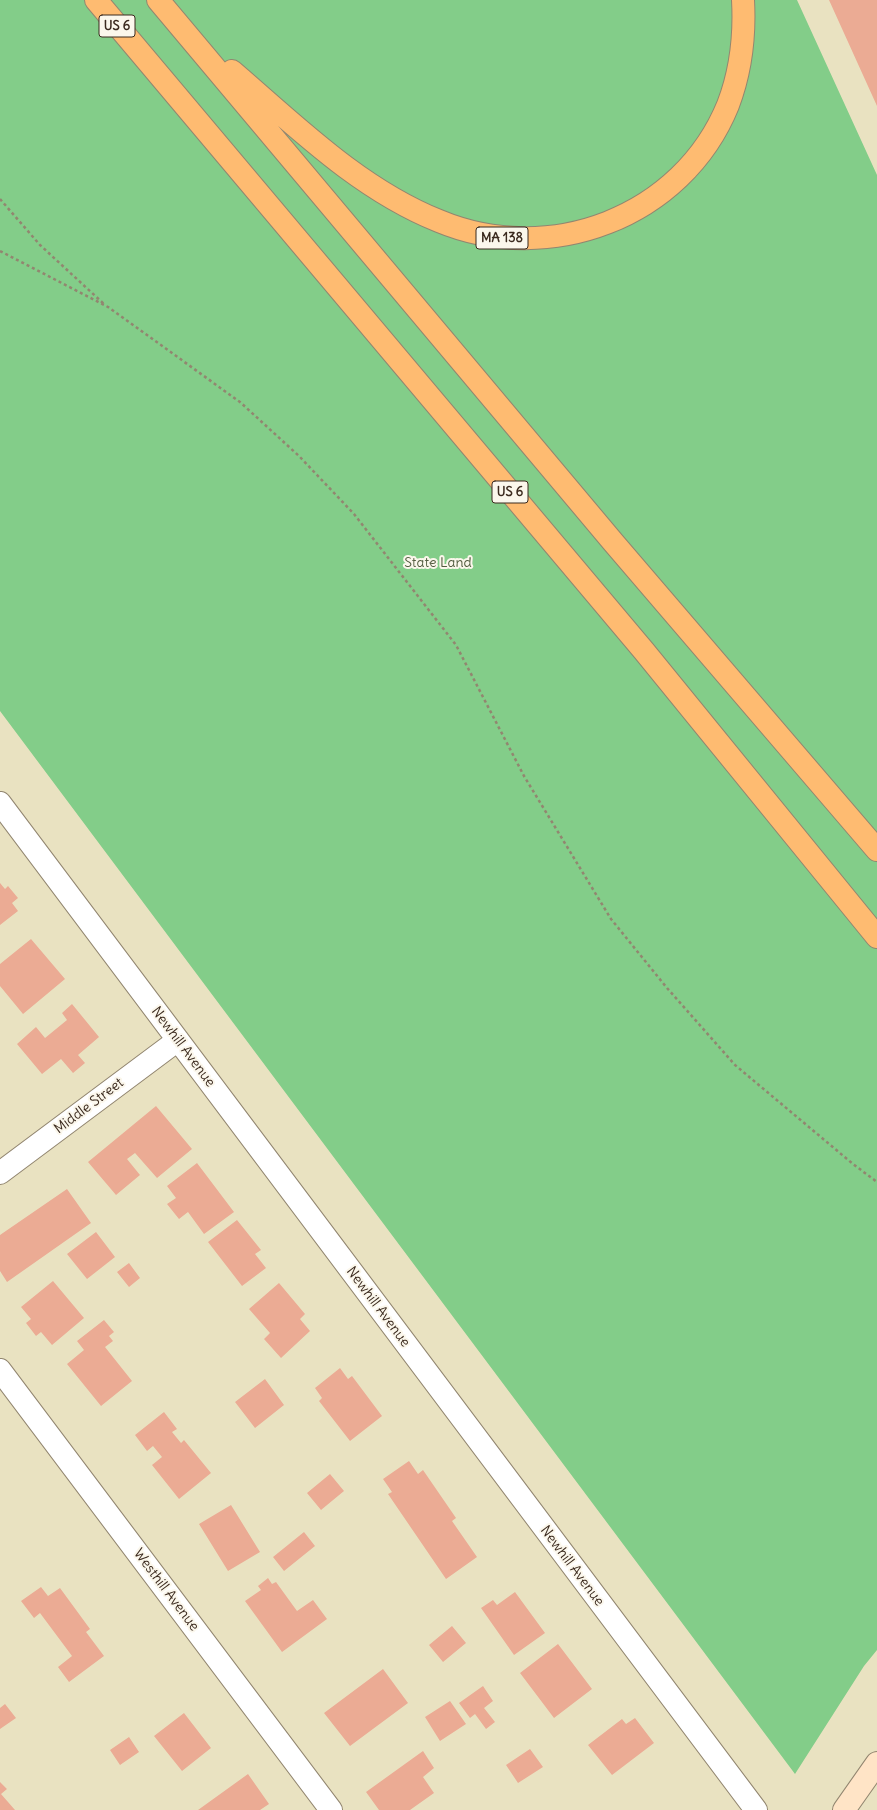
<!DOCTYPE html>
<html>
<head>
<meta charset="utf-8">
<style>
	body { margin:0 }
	canvas { display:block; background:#e9e2c1 }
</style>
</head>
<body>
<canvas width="877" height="1810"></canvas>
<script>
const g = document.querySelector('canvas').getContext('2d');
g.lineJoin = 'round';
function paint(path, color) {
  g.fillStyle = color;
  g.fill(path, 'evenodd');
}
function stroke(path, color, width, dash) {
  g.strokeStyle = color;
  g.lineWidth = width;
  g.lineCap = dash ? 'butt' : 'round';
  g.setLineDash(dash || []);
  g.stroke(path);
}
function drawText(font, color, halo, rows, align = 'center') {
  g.font = font + ' Delius,sans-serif';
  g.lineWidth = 4;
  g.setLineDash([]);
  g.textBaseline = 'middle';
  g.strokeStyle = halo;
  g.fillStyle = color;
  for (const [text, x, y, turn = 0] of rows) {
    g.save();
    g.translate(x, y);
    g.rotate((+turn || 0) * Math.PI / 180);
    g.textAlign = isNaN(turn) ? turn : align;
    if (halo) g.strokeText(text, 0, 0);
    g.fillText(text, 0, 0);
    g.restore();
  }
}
paint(new Path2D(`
	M0,0H797L877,175V1650L864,1666L795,1774L0,711Z`), '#83cd89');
paint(new Path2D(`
	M829,0H877V106Z
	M0,883L5,889L8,886L18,898L12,903L18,911L0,925Z
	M31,939L65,979L23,1014L0,986V964Z
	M72,1004L99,1037L78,1055L85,1063L73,1073L61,1059L42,1074L17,1044L36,1027L45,1038L67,1020L62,1013Z
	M156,1106L192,1149L157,1178L135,1153L127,1159L140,1175L116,1195L88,1162Z
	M197,1163L234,1212L204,1234L188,1212L179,1219L167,1204L176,1198L167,1186Z
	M67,1189L91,1223L7,1282L0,1271V1235Z
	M237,1220L261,1250L255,1254L266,1268L242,1286L208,1242Z
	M96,1232L115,1257L87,1279L67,1254Z
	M129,1263L140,1278L129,1287L117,1272Z
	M53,1281L84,1318L52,1345L41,1332L36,1336L26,1323L31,1319L21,1307Z
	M279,1283L305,1314L300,1319L310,1331L281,1358L264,1339L270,1333L249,1309Z
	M104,1320L114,1332L109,1336L113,1341L105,1347L132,1381L101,1406L67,1364L84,1350L77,1341Z
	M340,1368L348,1379L352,1376L382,1416L350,1441L319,1401L322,1398L315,1388Z
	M265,1379L284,1405L255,1428L235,1402Z
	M164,1412L177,1429L172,1432L181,1443L184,1440L211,1473L179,1499L152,1465L162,1457L153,1446L147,1451L135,1435Z
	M409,1461L418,1474L423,1470L456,1518L452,1521L477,1557L446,1579L388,1494L392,1492L383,1479Z
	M330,1474L344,1491L321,1510L307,1493Z
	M231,1505L260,1552L228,1571L199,1524Z
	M304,1532L315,1546L284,1571L273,1557Z
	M268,1578L272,1584L276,1582L297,1611L313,1600L327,1619L282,1652L245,1601L261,1590L258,1586Z
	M41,1587L48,1596L60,1588L90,1629L86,1632L104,1656L69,1682L58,1667L72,1656L40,1613L34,1618L21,1601Z
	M515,1592L545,1633L514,1655L481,1608L493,1600L497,1605Z
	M452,1626L466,1643L443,1662L429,1645Z
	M558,1644L592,1689L554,1718L520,1673Z
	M383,1669L408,1703L350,1746L324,1713Z
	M483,1686L493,1701L484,1708L495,1722L486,1729L475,1714L470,1718L459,1703Z
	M450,1701L466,1724L440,1741L425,1717Z
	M5,1704L16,1718L0,1729V1708Z
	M184,1713L211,1748L182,1771L154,1736Z
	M635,1718L654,1743L612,1775L588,1745L622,1719L626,1724Z
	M129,1737L139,1752L120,1765L110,1750Z
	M530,1749L543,1767L518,1783L506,1765Z
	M423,1751L434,1768L423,1777L434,1793L410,1810H379L366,1792Z
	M248,1774L269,1804L260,1810H198Z
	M0,1782L7,1789L1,1794L15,1810H0Z`), '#ebab94');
const street = new Path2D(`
	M0,803L756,1810
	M0,1173L178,1040
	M0,1370L331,1810`);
const secondary = new Path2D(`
	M844,1810L877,1763`);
const primary = new Path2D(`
	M96,0L644,651L877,937
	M158,0L613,542L877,850
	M232,71C296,126 359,189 439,221C549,267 682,218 728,105C741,71 745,36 743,0`);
stroke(street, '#928670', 24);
stroke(secondary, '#928670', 24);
stroke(primary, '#928670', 24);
stroke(new Path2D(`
	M0,199L40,245L104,304
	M0,251L108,307L240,402L299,456L354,514L456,645L524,776L611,919L667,988L735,1065L853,1164L877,1182`), '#928670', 2.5, [3, 3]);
stroke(street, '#fff', 22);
stroke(secondary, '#ffe4c6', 22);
stroke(primary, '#febb71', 22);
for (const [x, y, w] of [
	[117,26,36],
	[502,238,52],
	[510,492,36]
]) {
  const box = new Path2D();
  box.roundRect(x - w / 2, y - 11, w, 22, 3);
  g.fillStyle = '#fbf7ec';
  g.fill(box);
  stroke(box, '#3b2a1e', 1);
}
drawText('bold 13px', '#3b2a1e', null, [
	["US 6",117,26],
	["MA 138",502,238],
	["US 6",510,492]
]);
drawText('14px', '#515b3e', '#fbf7ec', [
	["State Land",438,563]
]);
drawText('14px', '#3b2a1e', '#fbf7ec', [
	["Newhill Avenue",183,1047,53],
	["Middle Street",89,1106,-37],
	["Newhill Avenue",378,1307,53],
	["Newhill Avenue",572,1566,53],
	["Westhill Avenue",166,1590,53]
]);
</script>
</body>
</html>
